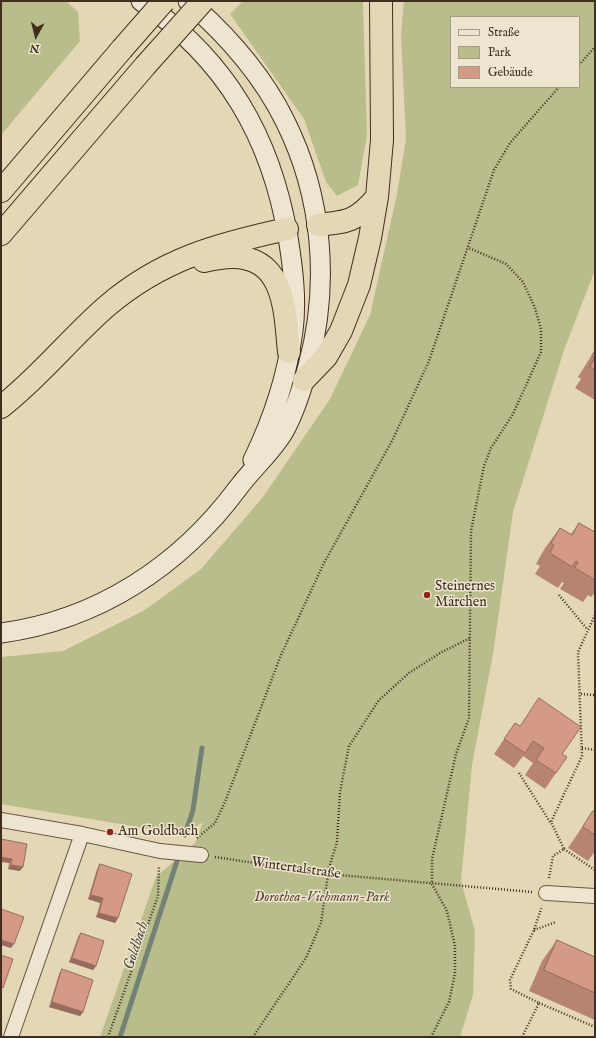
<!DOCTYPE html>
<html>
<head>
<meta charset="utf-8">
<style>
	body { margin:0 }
	#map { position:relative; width:596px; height:1038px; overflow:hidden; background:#e4d7b6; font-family:"IM FELL English",serif }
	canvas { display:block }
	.frame { position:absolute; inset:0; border:2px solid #412e1f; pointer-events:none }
	.legend { position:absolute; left:450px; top:16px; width:130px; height:72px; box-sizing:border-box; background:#ede5d0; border:1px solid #a89c89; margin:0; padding:5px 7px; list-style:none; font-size:12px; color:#412e1f }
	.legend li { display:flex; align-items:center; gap:8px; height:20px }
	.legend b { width:20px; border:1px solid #a89c89 }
	.north { position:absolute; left:16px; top:16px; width:40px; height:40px; -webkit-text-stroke:3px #ede5d0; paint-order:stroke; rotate:187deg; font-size:11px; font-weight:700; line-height:16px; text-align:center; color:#412e1f }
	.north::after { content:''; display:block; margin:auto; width:14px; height:18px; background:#412e1f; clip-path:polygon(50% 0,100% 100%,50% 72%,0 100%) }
</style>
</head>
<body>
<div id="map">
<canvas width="596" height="1038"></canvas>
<div class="frame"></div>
<ul class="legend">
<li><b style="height:5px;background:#ede5d0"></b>Straße</li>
<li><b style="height:11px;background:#b9bd8b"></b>Park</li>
<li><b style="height:11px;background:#d59a85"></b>Gebäude</li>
</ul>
<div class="north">N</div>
</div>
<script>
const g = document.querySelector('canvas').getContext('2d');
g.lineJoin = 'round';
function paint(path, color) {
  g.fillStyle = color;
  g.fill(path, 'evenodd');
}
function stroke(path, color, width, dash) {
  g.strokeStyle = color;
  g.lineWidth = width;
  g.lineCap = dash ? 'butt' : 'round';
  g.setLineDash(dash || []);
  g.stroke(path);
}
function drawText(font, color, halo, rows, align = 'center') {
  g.font = font + ' "IM FELL English",serif';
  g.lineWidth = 3;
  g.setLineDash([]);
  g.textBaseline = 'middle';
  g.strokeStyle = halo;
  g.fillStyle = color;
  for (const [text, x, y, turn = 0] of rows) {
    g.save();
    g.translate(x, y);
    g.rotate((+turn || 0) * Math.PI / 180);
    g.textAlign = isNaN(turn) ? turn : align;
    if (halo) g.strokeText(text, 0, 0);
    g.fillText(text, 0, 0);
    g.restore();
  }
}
paint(new Path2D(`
	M1,1H66L78,12L80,41L1,135Z
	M243,1H363L367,136L358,185L337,196L326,182L304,119L230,14Z
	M404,1H595V270L564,350L513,512L493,654L472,765L461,881L475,931L473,995L460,1037H100L156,877L195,843L203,822L194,828L162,831L1,804V657L63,651L145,610L201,569L263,497L330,399L370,315L397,194L406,139L401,35ZM451,17H579V87H451Z`), '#b9bd8b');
stroke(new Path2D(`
	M185,835L193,810L202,748
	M120,1037L177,861`), '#738274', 5);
const minor = new Path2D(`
	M1,820L82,834L160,851L201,855
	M546,893L595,896
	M11,1037L82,834`);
const secondary = new Path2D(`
	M141,1C226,59 271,137 288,237C293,268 297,300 293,331C287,377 273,419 253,460
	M1,633C98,620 180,566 238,488C252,469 270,454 283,433C295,412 302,389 308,366C330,285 323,197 285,121C262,74 227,35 188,1`);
const motorway = new Path2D(`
	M1,191L122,49
	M318,225C348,222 357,221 377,197
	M1,234L145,66
	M204,261C213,259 223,257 232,257C286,257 285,313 289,352
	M304,380L326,357L341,331L359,285L370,238L377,197L382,140L381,1
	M1,407C40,377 70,338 107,306C162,259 218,244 287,229`);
stroke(minor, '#6a5845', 16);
stroke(secondary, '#412e1f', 21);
stroke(motorway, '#412e1f', 24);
stroke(new Path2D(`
	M579,65L595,47
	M559,595L587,629
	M581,694L595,695
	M582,748L595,750
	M519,773L550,822
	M197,838L215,823L225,802L281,655L324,563L393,439L429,361L494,170L510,143L559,87
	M564,849L595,870
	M215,857L328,874L532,892
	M549,878L553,856L564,849L551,822L582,756L578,652L595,615
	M534,930L556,922
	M539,1003L595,1027
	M108,1037L158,896L159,866
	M253,1037L306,958L321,923L329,868L337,842L340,792L349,746L379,700L409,673L440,653L470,638
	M431,1037L449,1002L455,973V946L447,911L432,884V859L456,754L469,718L471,531L484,466L491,448L513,414L541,352V329L535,308L523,282L506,264L469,248
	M522,1037L539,1003L511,989L510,980L534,930L542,906`), '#412e1f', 2.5, [1, 2]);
stroke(minor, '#ede5d0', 14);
stroke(secondary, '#ede5d0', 19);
stroke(motorway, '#e4d7b6', 22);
const motorwayBridge = new Path2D(`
	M122,49L164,1
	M145,66L203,1`);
stroke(motorwayBridge, '#412e1f', 24, []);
stroke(motorwayBridge, '#e4d7b6', 22);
paint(new Path2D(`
	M595,350V400L575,388L581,379L578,377Z
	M579,523L595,532V592L591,597L588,595L583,602L560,589L564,583L562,582L558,588L535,574L540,566L536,564L545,548L560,528L571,534Z
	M515,723L562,754L556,773L545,789L525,775L533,763L523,756L514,768L494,754Z
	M593,811L595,812V851L588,861L568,848Z
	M1,839L20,871L8,869L9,863Z
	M100,864L118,918L115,923L96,917L100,903L88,899L97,869Z
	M81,933L96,966L93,970L69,962L78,937Z
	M557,940L595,957V1020L529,991L542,961Z
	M62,969L83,1012L80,1016L49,1007L59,974Z`), '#b78472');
paint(new Path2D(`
	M1,857L12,859L9,863L1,862Z
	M11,865L23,867L20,871L8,869Z
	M91,895L103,898L100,903L88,899Z
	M99,913L118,918L115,923L96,917Z
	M1,940L14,944L11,948L1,945Z
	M72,958L96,966L93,970L69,962Z
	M52,1002L83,1012L80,1016L49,1007Z`), '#956c5d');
const building = new Path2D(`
	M595,351V358L592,356Z
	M595,358V370L590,367Z
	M579,523L595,532V580L575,568L578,562L576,561L572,567L550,553L554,545L551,543L560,528L572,535Z
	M539,698L581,727L562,754L567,757L556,773L536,760L544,748L533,741L525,753L504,739L515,723L520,726Z
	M593,811L595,812V835L583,827Z
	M1,839L27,844L23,867L11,865L12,859L1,857Z
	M100,864L132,874L118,918L99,913L103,898L91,895Z
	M1,909L24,917L14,944L1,940Z
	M81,933L104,941L96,966L72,958Z
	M557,940L595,957V993L544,970Z
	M1,955L13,959L3,988L1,987Z
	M62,969L93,980L83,1012L52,1002Z`);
paint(building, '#d59a85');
stroke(building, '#956c5d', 1);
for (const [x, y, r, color] of [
	[427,595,4,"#8f2418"],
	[110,832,4,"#8f2418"]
]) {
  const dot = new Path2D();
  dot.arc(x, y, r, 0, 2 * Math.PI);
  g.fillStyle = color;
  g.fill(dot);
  stroke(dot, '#ede5d0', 1.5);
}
drawText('14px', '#412e1f', '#ede5d0', [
	["Steinernes",435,587],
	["Märchen",435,603],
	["Am Goldbach",118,832]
], 'left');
drawText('14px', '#412e1f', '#ede5d0', [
	["Wintertalstraße",296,869,8]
]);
drawText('italic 14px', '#594b35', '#ede5d0', [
	["Dorothea-Viehmann-Park",322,898]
]);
drawText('italic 15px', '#524a3b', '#ede5d0', [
	["Goldbach",137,946,-72]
]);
</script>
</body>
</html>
